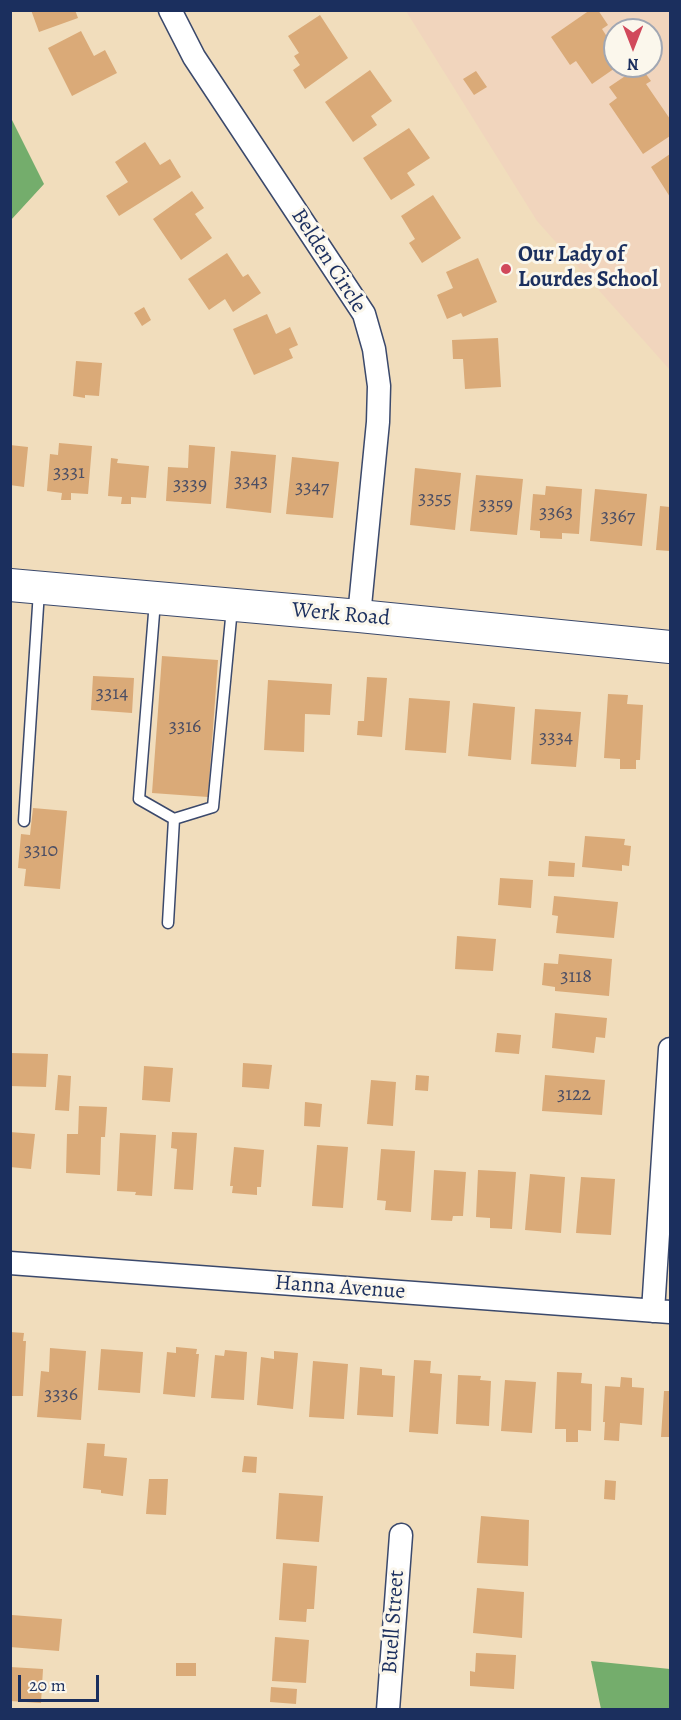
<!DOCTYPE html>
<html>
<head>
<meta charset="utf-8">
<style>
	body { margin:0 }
	#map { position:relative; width:681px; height:1720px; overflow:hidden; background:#f1ddbc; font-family:Alegreya,serif }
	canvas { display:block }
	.frame { position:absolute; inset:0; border:12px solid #1b2f5e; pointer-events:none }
	.north { position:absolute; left:603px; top:18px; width:60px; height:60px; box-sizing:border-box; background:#fbf7ec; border:2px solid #a1a7b3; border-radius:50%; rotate:180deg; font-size:16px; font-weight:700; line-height:24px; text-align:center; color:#1b2f5e }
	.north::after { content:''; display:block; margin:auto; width:21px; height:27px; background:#d1495b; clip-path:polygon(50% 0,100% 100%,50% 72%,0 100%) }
	.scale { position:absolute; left:18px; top:1675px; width:81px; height:27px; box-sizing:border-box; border:3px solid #1b2f5e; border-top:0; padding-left:8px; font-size:18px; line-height:21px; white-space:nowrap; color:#1b2f5e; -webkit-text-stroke:4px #fbf7ec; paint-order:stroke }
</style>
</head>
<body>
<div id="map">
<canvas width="681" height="1720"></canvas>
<div class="frame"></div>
<div class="north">N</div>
<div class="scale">20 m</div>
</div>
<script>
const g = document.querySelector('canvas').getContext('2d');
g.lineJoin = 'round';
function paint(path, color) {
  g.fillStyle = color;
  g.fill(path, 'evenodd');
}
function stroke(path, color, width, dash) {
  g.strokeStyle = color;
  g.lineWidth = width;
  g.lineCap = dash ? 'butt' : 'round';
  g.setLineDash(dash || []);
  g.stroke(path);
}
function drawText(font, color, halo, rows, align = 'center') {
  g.font = font + ' Alegreya,serif';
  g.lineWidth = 6;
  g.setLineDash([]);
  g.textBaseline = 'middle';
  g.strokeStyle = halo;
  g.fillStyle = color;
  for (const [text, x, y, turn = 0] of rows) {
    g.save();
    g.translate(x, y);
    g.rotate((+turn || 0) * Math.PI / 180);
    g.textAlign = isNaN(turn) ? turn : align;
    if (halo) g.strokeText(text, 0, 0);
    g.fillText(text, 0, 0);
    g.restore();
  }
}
paint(new Path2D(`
	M406,11H670V370L537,221ZM615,30H651V66H615Z`), '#f1d5bd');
paint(new Path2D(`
	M10,116L44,184L11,220H10Z
	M591,1661L670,1669V1709H601Z`), '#74ad6c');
paint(new Path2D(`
	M31,10H75L78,18L39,32Z
	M590,10H598L608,25L602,29L615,49V66H618L592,84L576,61L570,65L551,37Z
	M320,15L348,58L305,89L293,70L300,65L294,56L299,53L288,36Z
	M81,31L94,56L105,50L117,73L72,96L48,48Z
	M640,66L651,81L646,84L670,119V136L643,154L609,104L617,98L609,87Z
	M370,70L392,101L371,116L377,125L353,142L325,102Z
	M476,71L487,87L474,95L463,79Z
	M409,128L430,158L407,173L415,185L391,200L363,158Z
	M145,142L160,165L170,159L181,177L119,216L106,196L128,182L115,162Z
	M670,154V197L651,167Z
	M192,191L204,208L195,214L212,238L181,260L153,219Z
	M433,195L461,238L422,263L409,243L415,239L401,216Z
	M227,253L243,277L248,274L261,293L233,312L225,299L209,310L188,279Z
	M478,258L497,302L463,317L461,313L447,319L437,295L453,288L446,272Z
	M144,307L151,320L142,326L134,313Z
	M267,314L276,334L290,327L298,345L289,349L293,358L254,375L233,329Z
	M498,338L501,387L465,389L463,359H453L452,340Z
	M76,361L102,363L99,396L85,395V398L73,396Z
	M59,443L92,446L88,494L71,493V500H61L62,493L47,491L50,454L58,455Z
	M10,445L28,447L24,487L10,485Z
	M189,445L215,447L211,504L166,501L168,467L188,468Z
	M231,451L276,455L271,513L226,508Z
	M292,457L339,462L333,518L286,514Z
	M111,458L118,459L117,463L149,466L146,498L131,497V504H121L122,497L108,496Z
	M415,468L461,473L455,530L410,525Z
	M476,475L523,479L517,535L470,531Z
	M546,486L582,489L579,534L562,533V539L540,538V531L530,530L533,494L545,495Z
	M595,489L647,494L642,546L590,541Z
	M660,506L670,507V551L656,550Z
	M162,656L218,660L208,797L152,793Z
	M93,676L134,678L132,713L91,710Z
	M367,677L387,678L382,737L357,735L358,721H364Z
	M268,680L332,684L330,715L305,714L304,752L264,750Z
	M608,694L628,695L627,704L643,705L640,760H636V769H620V759L604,758Z
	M409,698L450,701L446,753L405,750Z
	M473,703L515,707L511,760L468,756Z
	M535,709L581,712L576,767L531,764Z
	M33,808L67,811L60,889L24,886L26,869L18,868L21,834L30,835Z
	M585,836L625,839L624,845L631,846L629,866L622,865V871L582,867Z
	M549,861L575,863L574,877L548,876Z
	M500,878L533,880L531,908L498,905Z
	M554,896L618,902L614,938L556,933L558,916L552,915Z
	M457,936L496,939L493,971L455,969Z
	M559,954L612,959L609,996L555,991V987L542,985L544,963L558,964Z
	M555,1013L607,1018L605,1038L596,1037L594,1053L552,1048Z
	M497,1033L521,1035L519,1054L495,1052Z
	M11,1053L48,1054L46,1087L10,1086Z
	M243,1063L272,1065L269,1089L242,1087Z
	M144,1066L173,1068L170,1102L142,1100Z
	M58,1075L71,1076L69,1111L55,1110Z
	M416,1075L429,1076L428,1091L415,1090Z
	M545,1075L605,1080L602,1115L542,1111Z
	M371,1080L396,1082L393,1126L367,1124Z
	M305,1102L322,1104L320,1127L304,1126Z
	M79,1106L107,1107L105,1137H101L100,1175L66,1173L67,1134H78Z
	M10,1132L35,1134L31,1169L10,1167Z
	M172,1132L197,1133L193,1190L174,1189L177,1149L171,1148Z
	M120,1133L156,1135L152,1196L135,1195L136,1192L117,1191Z
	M317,1145L348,1147L343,1208L312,1206Z
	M234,1147L264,1150L261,1187H257V1195L232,1193L233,1186H230Z
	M381,1149L415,1151L411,1212L385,1210L386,1201L377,1200Z
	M434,1170L466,1172L463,1216H453L452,1221L431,1220Z
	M478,1170L516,1172L512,1229L490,1228V1218L476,1217Z
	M530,1174L565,1177L561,1233L525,1230Z
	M581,1177L615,1179L611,1235L576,1233Z
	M10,1332L24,1333L23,1341H26L23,1396H10Z
	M176,1347L197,1349L196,1354H199L195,1397L163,1394L167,1352L176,1353Z
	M50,1348L86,1351L81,1420L37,1417L41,1371L49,1372Z
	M101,1349L143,1352L140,1393L98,1390Z
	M225,1350L247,1352L244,1400L211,1398L215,1355L224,1356Z
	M274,1351L298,1353L293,1409L257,1405L261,1357L274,1359Z
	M414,1360L431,1361L430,1373L442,1374L438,1434L409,1432Z
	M313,1361L348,1364L344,1419L309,1417Z
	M360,1367L382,1369V1375L395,1376L393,1417L357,1415Z
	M557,1372L582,1373L581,1383L592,1384L591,1431L578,1430V1442H566V1429H555Z
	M458,1375L481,1376L480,1380L491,1381L489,1426L456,1424Z
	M621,1377L632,1378V1387L644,1388L642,1425L620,1423L619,1441L604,1440L605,1422H603L605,1386L620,1387Z
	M505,1380L536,1382L532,1433L501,1431Z
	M664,1391H670V1437H661Z
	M87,1443L105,1444L104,1456L127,1458L123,1496L101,1493V1490L83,1488Z
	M244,1456L257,1457L256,1473L242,1472Z
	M149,1479H168L166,1515L146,1514Z
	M605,1480L616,1481L615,1500L604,1499Z
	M279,1493L323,1496L319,1542L276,1539Z
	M481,1516L529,1520L528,1566L477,1563Z
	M283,1563L317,1566L314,1609H307L306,1622L279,1620Z
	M477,1588L524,1592L522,1638L473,1633Z
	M12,1615L62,1619L59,1651L10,1647Z
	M275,1637L309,1640L306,1683L272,1681Z
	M476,1653L516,1655L514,1689L470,1686V1671L475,1672Z
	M176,1663H196V1676H176Z
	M10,1667L43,1669L41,1703L10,1701Z
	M271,1687L297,1689L296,1704L270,1702Z`), '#daaa78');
const lane = new Path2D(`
	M155,601L139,799L174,819
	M24,821L39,591
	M168,923L174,819L213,807L232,608`);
const street = new Path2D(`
	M170,10L194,57L364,314L374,349L379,386L378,422L359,616
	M10,1263L670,1312
	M653,1311L670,1049
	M388,1710L401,1535`);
const secondary = new Path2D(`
	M10,585L359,616L670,647`);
stroke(lane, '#3b496c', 13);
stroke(street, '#3b496c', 25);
stroke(secondary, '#3b496c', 34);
stroke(lane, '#fff', 10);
stroke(street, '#fff', 22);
stroke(secondary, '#fff', 32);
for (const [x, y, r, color] of [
	[506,269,6,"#d1495b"]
]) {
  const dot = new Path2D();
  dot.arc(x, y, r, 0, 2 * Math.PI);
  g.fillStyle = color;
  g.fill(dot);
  stroke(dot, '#fbf7ec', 2);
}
drawText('20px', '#4b4e64', null, [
	["3331",69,473],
	["3343",251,482],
	["3339",190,485],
	["3347",312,488],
	["3355",435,499],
	["3359",496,505],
	["3363",556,513],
	["3367",618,517],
	["3314",112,694],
	["3316",185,727],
	["3334",556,738],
	["3310",41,851],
	["3118",576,977],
	["3122",574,1095],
	["3336",61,1395]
]);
drawText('bold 22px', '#1b2f5e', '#fbf7ec', [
	["Our Lady of",518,256],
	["Lourdes School",518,281]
], 'left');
drawText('22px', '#1b2f5e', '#fbf7ec', [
	["Belden Circle",328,261,57],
	["Werk Road",341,615,5],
	["Hanna Avenue",340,1288,4],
	["Buell Street",394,1622,-86]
]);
</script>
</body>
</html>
